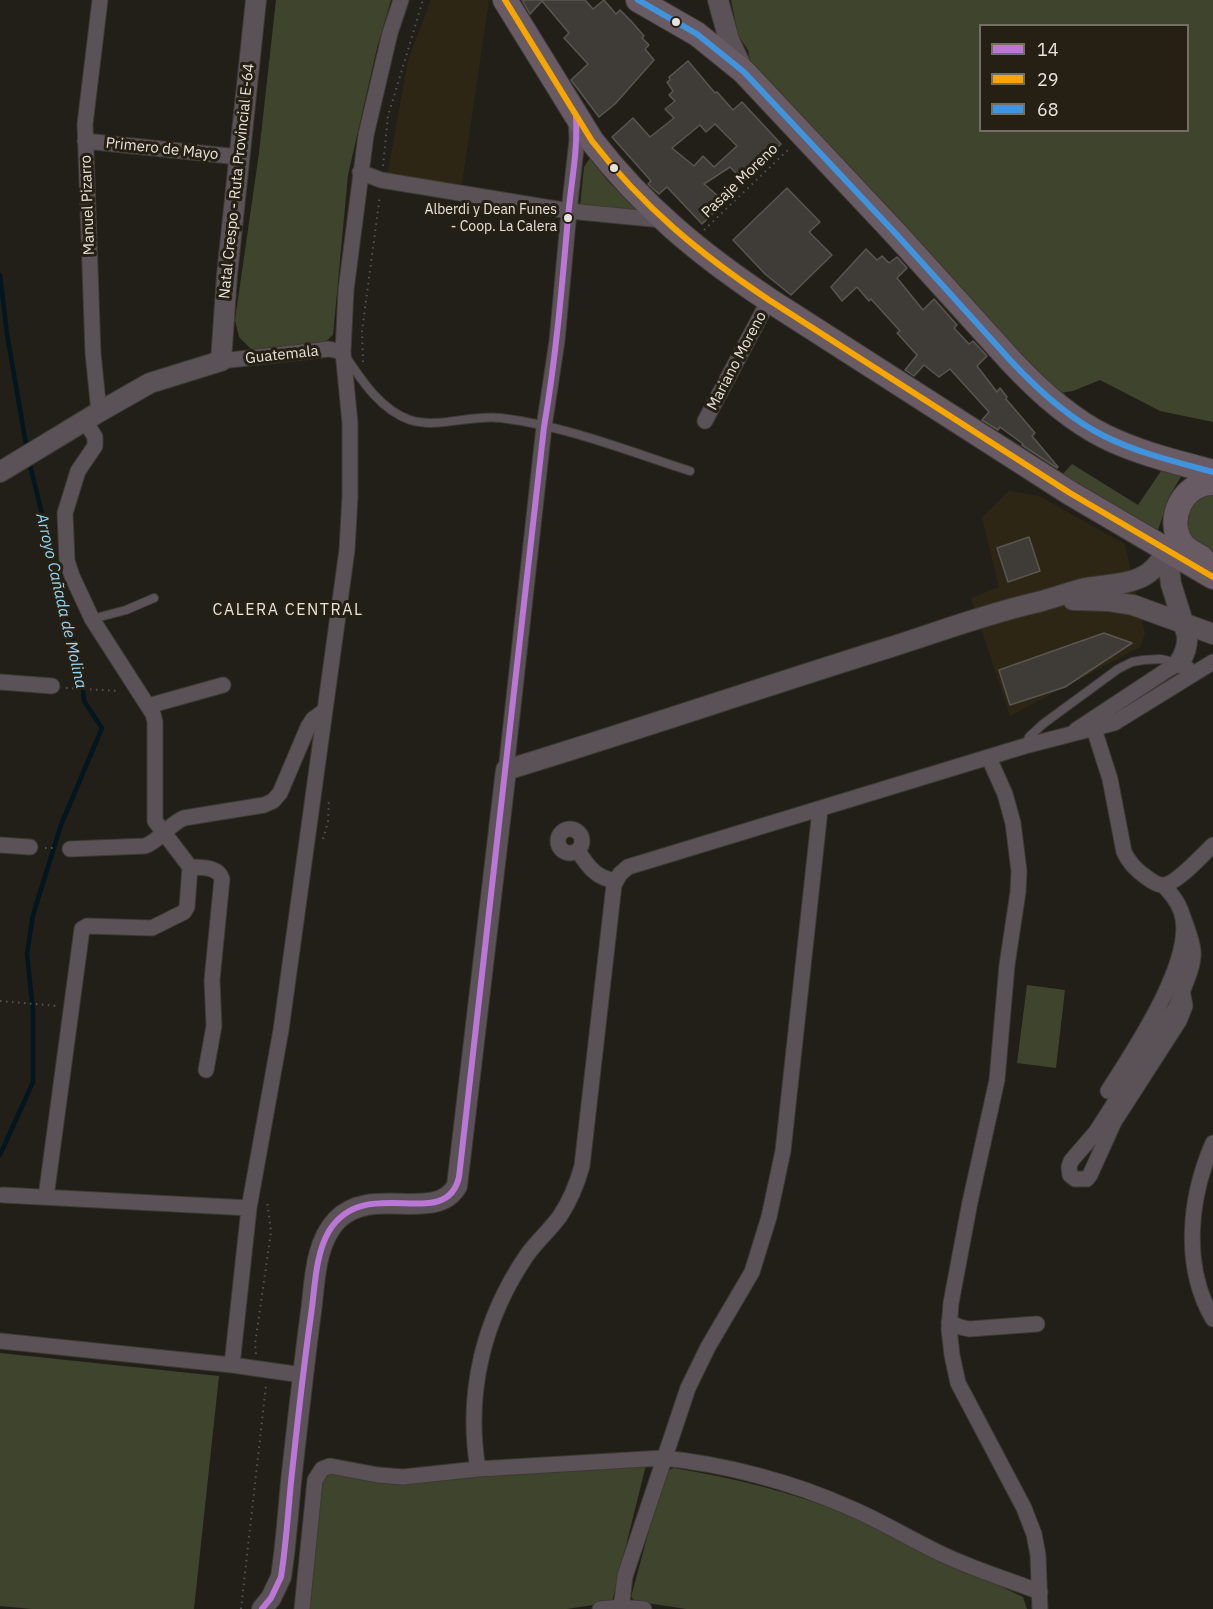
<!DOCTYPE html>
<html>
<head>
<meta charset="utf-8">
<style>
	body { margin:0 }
	#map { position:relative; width:1213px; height:1609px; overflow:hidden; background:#221f18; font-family:"IBM Plex Sans",sans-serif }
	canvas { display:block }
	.legend { position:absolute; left:979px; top:24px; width:210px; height:108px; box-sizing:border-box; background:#262014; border:2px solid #746e64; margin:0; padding:8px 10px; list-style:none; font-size:18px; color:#e8e4dc }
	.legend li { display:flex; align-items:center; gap:12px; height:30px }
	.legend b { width:30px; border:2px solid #746e64 }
</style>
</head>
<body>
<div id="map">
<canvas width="1213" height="1609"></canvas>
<ul class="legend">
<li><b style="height:8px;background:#ba77d6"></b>14</li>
<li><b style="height:8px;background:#f7a600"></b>29</li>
<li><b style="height:8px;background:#4094de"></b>68</li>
</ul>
</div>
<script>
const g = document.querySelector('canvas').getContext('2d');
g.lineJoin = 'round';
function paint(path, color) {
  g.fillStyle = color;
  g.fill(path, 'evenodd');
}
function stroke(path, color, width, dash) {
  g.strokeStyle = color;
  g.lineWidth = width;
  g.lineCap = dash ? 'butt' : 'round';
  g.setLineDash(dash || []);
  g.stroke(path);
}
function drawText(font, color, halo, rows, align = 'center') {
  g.font = font + ' "IBM Plex Sans",sans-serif';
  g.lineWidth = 6;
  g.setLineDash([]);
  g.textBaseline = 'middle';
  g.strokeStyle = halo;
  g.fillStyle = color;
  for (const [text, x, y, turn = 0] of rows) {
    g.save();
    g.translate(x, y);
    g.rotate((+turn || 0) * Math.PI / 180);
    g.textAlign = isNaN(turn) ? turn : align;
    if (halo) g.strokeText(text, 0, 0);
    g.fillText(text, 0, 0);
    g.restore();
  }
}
paint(new Path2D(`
	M431,0H489L462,184L387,177L408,60Z
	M1009,491L1039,496L1125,544L1145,634L1140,647L1010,716L971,598L999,587L982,518Z`), '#2e2615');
paint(new Path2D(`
	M276,0H391L377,48L348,175L333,335L325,342L252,350L239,337L235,320L259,153Z
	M731,0H1213V422L1160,411L1100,380L1073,391L1060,393L1039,377L891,210L751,65L748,50L738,35ZM980,26H1188V130H980Z
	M590,158L607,180L638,211L580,206L584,167Z
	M1072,464L1138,505L1163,468L1182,475L1170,495L1157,533L1061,476Z
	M1213,490V559L1189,544C1185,506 1179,509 1213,490Z
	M1027,985L1065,990L1056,1068L1017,1063Z
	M0,1353L219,1376L194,1609H32L0,1606Z
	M646,1465L612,1602L567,1609H307L322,1478L330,1473Z
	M674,1468C733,1478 794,1492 850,1516C908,1541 966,1570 1023,1597L1027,1609H686L635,1601L631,1597L665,1471Z`), '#3f442d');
stroke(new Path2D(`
	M0,275L7,334L27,450
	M0,1155L33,1082V1011L27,954L33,915L61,825L102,728L84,701L82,677L29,461`), '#03151e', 4.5);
const building = new Path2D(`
	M522,0H585L593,9L604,0L616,14L620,10L632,22L644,36L642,38L649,45L645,49L654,60L615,104L599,117L571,80L588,64L564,38L569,33L542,1L530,14Z
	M688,61L715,93L717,92L733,110L742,102L781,144L744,181L730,167L704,184L725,202L702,224L667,187L659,194L648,184L651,181L612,137L633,118L650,137L674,118L665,109L675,101L669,95L673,91L667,82L670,80L669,77ZM715,124L737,146L714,167L703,156L694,166L672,148L700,125L706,132Z
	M787,188L820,222L809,232L832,255L791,295L765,274L733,240Z
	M866,249L877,260L882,256L889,263L897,257L907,268L897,278L923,310L934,299L957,325L954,328L969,344L973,341L987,356L977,366L997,392L1000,388L1007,397L1006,399L1035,433L1032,436L1058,467L1057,468L1022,445L1023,444L1000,427L998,430L982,420L989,412L950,369L939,377L924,365L914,376L905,370L917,355L897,333L900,331L871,299L869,301L857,287L842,301L831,287Z
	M1029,537L1040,571L1008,582L997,548Z
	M1104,633L1132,643L1065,687L1010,705L999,670Z`);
paint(building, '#3f3b37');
stroke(building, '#5a5550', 1.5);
const service = new Path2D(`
	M346,357C362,381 381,410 410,420C439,429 471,414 501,418C566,426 628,451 690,471
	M92,619L126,610L154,598
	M1025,746L1029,737L1043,724L1118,669L1132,662L1143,660L1161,659L1177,663`);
const minor = new Path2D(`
	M85,141L239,157
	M360,172L381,180L569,211L662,220
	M221,361L329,349L343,352
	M99,412L93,353L85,124L100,0
	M705,421L769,300
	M0,682L52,686
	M148,706L223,685
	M1094,729L1110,779L1124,852C1129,863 1136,870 1146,877C1150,880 1156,885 1162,885C1175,886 1203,854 1213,845
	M1076,730L1167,670L1179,663L1187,668
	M989,758L1005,794L1013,823L1019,871L1018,892L1007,965L997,1080L970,1202L951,1303L949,1329L952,1355L958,1383L1024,1508L1034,1534L1038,1555L1040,1609
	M506,770L544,427L557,341L569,211L577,140L576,120
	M558 841a12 12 0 1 1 24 0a12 12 0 1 1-24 0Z
	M0,845L30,847
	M70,849L145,846C161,840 169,824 184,818L264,805L273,801L280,793L308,727L313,719L324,711
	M578,851C587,865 597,880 616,880
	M190,867C202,868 218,866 222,879L212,980L214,1026L206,1070
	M1182,990L1185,1006L1179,1021L1114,1122L1090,1175L1087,1179H1075L1070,1175L1069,1167L1071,1161L1096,1132L1176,1007C1181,993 1195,966 1193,951C1192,939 1186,926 1182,914
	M1108,1091C1132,1053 1198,957 1181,911C1177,900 1171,893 1163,885
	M1213,1143C1189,1198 1182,1266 1213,1319
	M3,1195L249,1208
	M46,1197L82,929L87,926L152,928L184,912L187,907L190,867L155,821V722L153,714L92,619L72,576L67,561L65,513L78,471L95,446V437L85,421
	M949,1322L960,1327L969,1329L1037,1324
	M0,1341L232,1365L302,1375
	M232,1365L249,1208L281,1030L347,550L350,496V423L343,352L346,290L366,135L390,33L401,0
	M478,1469C465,1392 484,1318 527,1255C537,1241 550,1230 560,1216C570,1201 577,1184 582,1166L614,885L620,874L628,867L1025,746L1114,723L1213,662
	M302,1609L315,1480L322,1469L330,1466L378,1475L403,1477L478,1469L663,1458C724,1464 792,1482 848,1507C882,1521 913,1541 946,1556C976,1570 1009,1580 1040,1592
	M600,1609L621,1607L644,1609
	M621,1609L625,1576L688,1388L708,1347L752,1272L769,1217L783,1151L820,810`);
const tertiary = new Path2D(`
	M718,0L729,40L743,70
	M0,472L99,412L150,383L221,361L227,275L256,0
	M1167,550L1171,584L1187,635C1188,645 1185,654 1179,663
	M1073,600L1108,601L1133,605L1213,634
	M262,1609L271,1598L281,1577C286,1545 288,1513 291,1482C297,1428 303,1373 310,1319C315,1288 313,1245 337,1220C373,1184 435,1224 457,1186L506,770C635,731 762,687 891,647C938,632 986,614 1034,603C1051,599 1069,592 1086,588C1122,582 1148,587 1167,550`);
const primary = new Path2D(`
	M505,0L592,141C644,208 700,254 769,300L1070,493L1213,577
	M638,0L697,34L744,72L897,235L1011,361C1038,390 1068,418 1104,436C1138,453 1176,462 1213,472
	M1202,558C1196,554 1188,551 1183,545C1164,521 1183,482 1213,483`);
stroke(service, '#3d3a34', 10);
stroke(minor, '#3d3a34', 17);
stroke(tertiary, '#3d3a34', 22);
stroke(primary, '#3d3a34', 26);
stroke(new Path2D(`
	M383,166L388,116L423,0
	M704,230L789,149
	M363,362L362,331L380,195
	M66,688L120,691
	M323,839L328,822L329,798
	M45,848H57
	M0,1001L58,1006
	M256,1354L255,1344L271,1232L267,1200
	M241,1609L266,1385`), '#585254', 2, [1.5, 4.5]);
stroke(service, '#5b5257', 8);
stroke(minor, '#5b5257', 15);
stroke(tertiary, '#5b5257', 20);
stroke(primary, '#695b63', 24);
stroke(new Path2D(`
	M262,1609L271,1598L281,1577C286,1545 288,1513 291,1482C297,1426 303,1370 311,1315C315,1288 315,1255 329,1231C365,1172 446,1234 459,1177L544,427C556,357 562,287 568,217C571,183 578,151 576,117`), '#ba77d6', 6);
stroke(new Path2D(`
	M505,0L592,141C644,208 700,254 769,300L1070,493L1213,577`), '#f7a600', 6);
stroke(new Path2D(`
	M638,0L697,34L744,72L897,235L1011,361C1038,390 1068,418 1104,436C1138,453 1176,462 1213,472`), '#4094de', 6);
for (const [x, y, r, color] of [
	[676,22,5,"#e8e4dc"],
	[614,168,5,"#e8e4dc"],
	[568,218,5,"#e8e4dc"]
]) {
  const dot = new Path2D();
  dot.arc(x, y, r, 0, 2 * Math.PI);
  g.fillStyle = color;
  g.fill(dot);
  stroke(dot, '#262014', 2);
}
drawText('14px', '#e8e4dc', '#262014', [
	["Alberdi y Dean Funes",557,210],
	["- Coop. La Calera",557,227]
], 'right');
drawText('15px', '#e8e4dc', '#262014', [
	["Primero de Mayo",162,149,6],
	["Natal Crespo - Ruta Provincial E-64",237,181,-84],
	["Pasaje Moreno",740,181,-44],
	["Manuel Pizarro",88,205,-92],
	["Guatemala",282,355,-6],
	["Mariano Moreno",737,361,-62]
]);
drawText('italic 16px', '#92d6f6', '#262014', [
	["Arroyo Cañada de Molina",61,601,77]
]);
g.letterSpacing = '1.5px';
drawText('16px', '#e8e4dc', '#262014', [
	["CALERA CENTRAL",288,610]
]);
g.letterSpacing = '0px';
</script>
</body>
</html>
